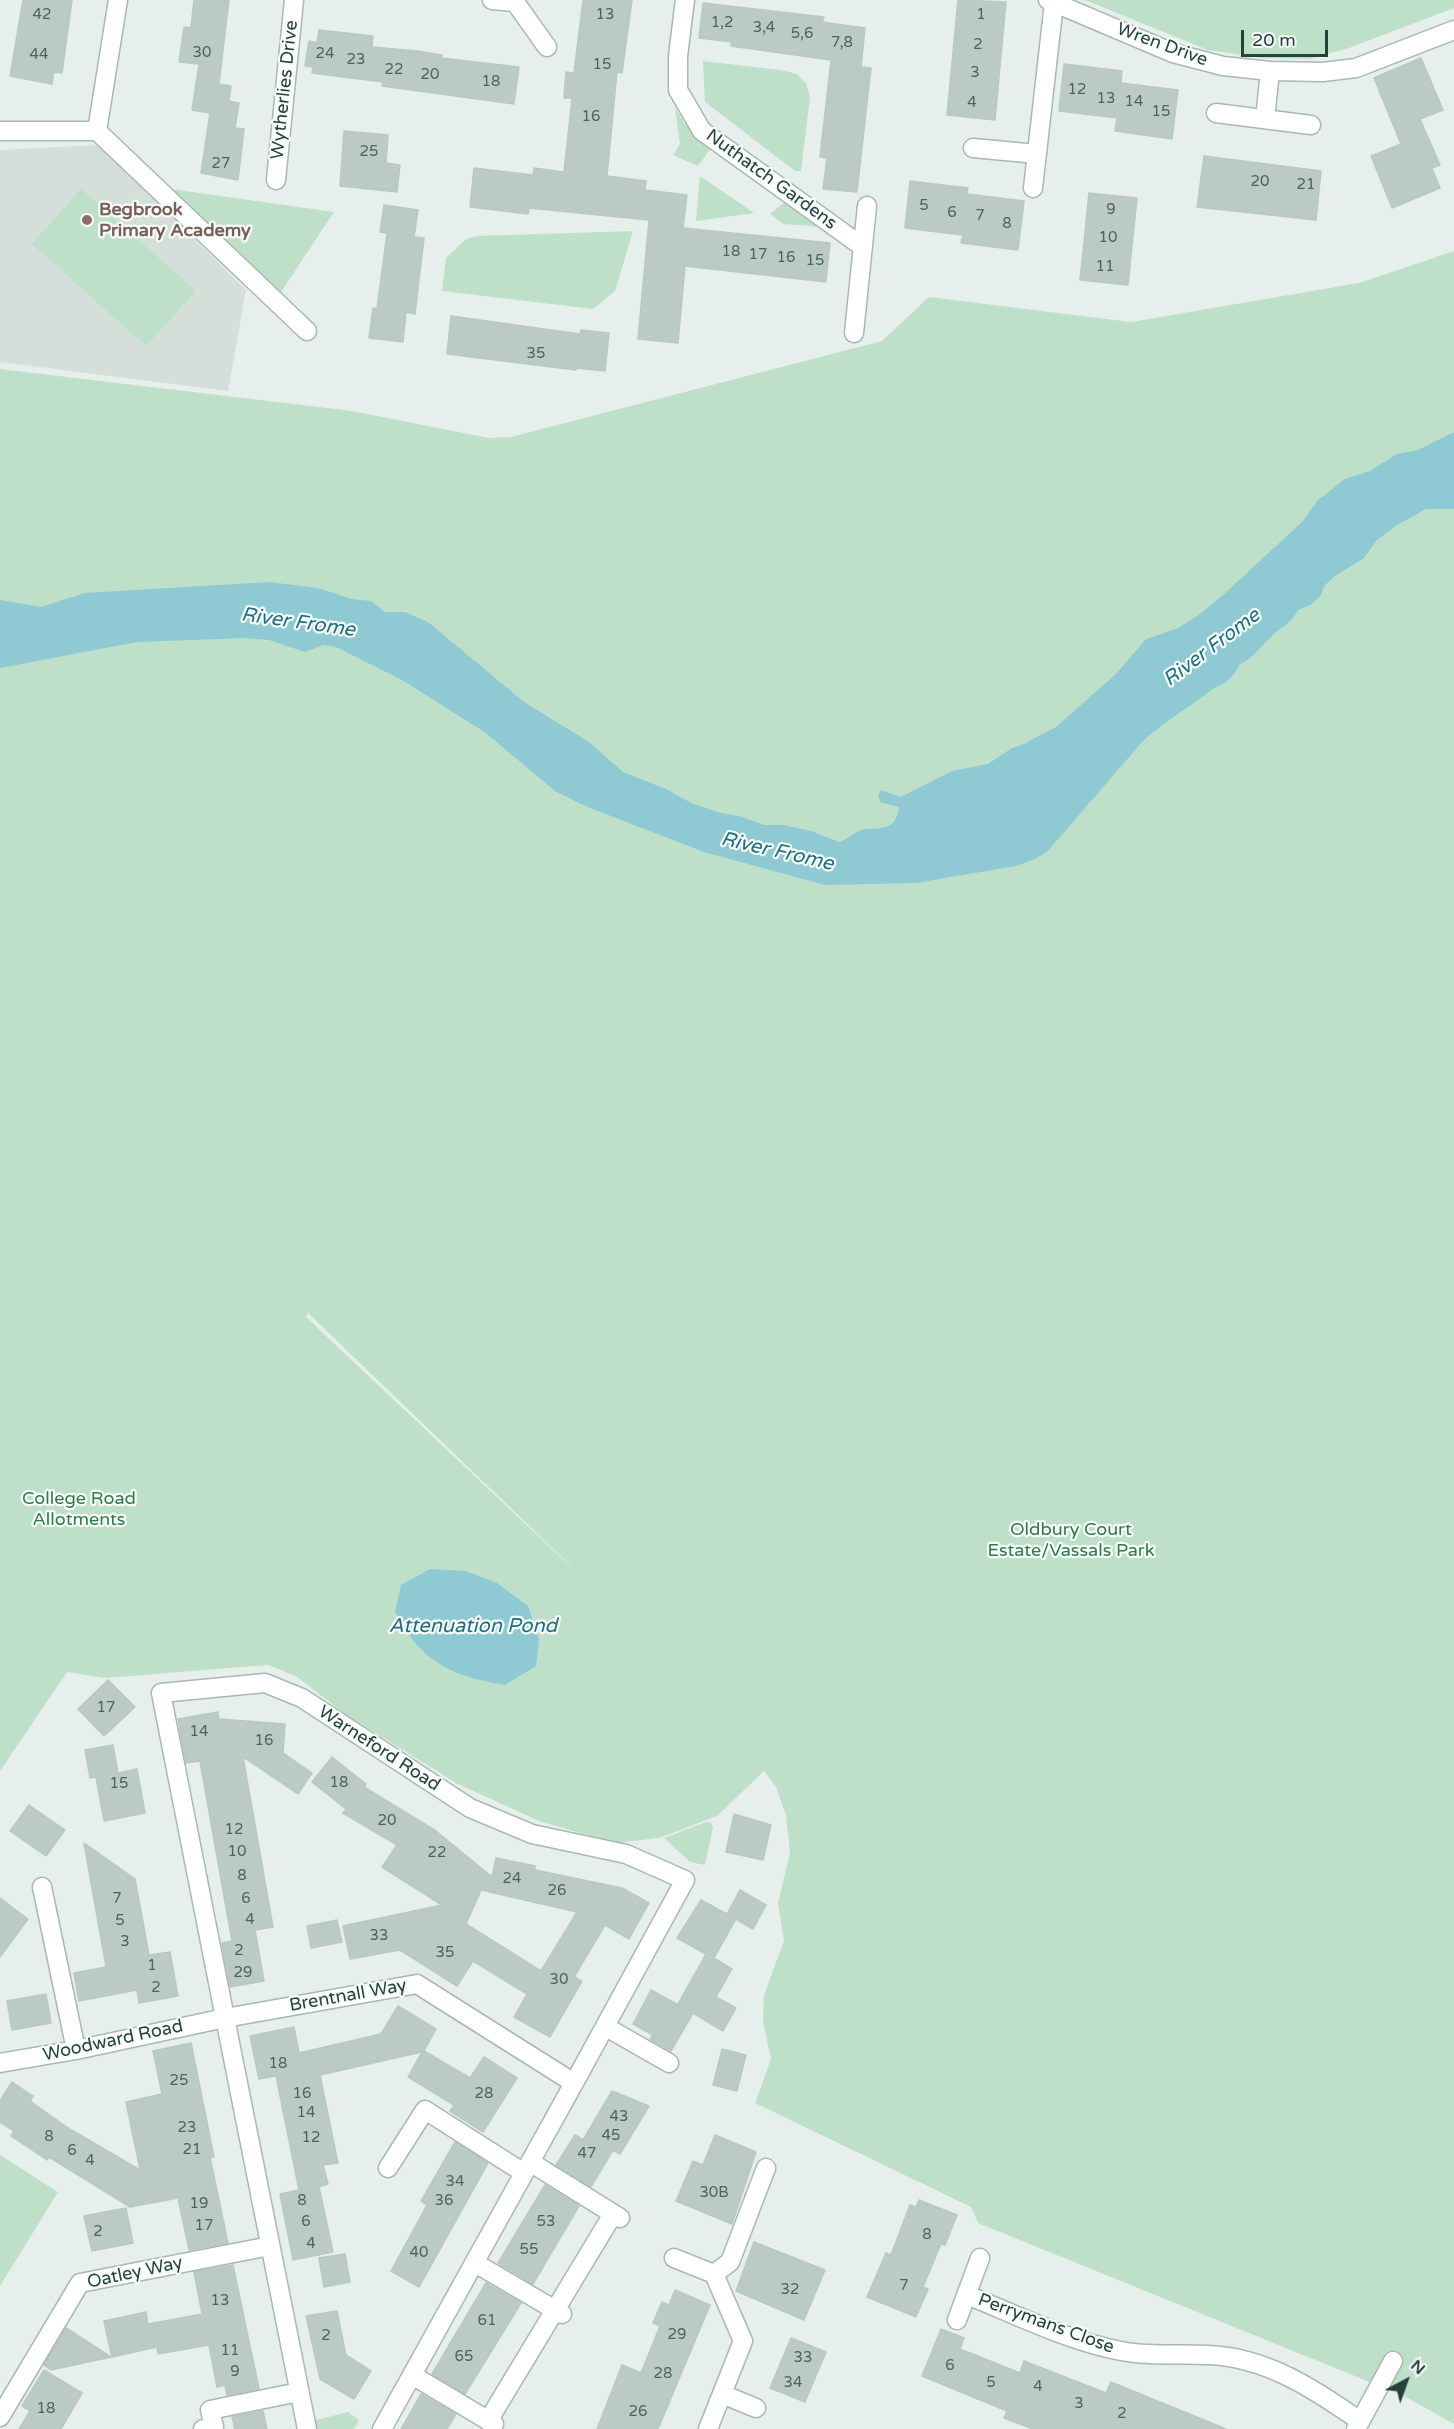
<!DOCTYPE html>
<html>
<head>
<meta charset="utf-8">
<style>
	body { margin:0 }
	#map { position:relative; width:1454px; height:2429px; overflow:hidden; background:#e6efeb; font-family:"Varela Round",sans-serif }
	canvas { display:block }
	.north { position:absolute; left:1376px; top:2351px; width:60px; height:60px; -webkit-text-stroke:4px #f7fbf9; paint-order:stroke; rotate:41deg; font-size:16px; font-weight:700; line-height:24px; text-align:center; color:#24423a }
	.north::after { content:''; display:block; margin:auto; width:21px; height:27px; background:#24423a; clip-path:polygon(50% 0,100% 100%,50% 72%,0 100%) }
	.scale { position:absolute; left:1241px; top:30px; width:87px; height:27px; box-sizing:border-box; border:3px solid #24423a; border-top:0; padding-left:8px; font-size:18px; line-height:21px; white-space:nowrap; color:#24423a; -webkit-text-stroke:4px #f7fbf9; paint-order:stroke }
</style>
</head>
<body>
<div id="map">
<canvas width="1454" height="2429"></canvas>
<div class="north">N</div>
<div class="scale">20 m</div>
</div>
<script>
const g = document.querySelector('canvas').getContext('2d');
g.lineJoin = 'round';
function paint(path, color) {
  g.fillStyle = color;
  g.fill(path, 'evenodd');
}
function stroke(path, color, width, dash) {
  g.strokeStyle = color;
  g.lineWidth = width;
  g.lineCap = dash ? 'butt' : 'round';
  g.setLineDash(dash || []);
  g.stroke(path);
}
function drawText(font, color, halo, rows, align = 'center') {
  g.font = font + ' "Varela Round",sans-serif';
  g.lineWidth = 4.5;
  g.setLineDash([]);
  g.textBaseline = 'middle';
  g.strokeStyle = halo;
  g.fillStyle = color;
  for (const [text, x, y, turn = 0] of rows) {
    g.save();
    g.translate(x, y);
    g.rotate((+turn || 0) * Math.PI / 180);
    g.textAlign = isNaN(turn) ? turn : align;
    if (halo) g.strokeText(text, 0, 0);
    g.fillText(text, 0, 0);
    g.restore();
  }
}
paint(new Path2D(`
	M99,145L246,290L228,391L0,362V150Z`), '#d4dfda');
paint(new Path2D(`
	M1085,0H1454V8L1349,48L1309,59L1261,58L1208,50Z
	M703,61L780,70L797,74L806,83L810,97L801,171H795L705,102Z
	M675,107L684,123L712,147L698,166L673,155L680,144Z
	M700,176L754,213L696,221Z
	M81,189L196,291L146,346L32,244Z
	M171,189L334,212L281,292Z
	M786,201L823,227L783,224L770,214Z
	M633,231L615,291L593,309L442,291L446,258L466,239L476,236Z
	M1454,251V2424L1404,2396L978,2223L971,2207L755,2103L771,2059L763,2021L764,1995L784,1941L778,1903L790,1853L786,1815L776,1787L764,1771L717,1816L659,1838L615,1843L539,1821L456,1783L345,1714L296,1676L268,1665L104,1678L67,1672L0,1771V369L352,411L489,438L511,437L882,341L929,297L1131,322L1359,283ZM308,1313L603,1597L306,1317Z
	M706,1822L711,1823L713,1827L705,1865L690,1862L664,1838Z
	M0,2155L58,2192L0,2286Z
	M348,2412L359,2420L354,2429H314L312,2421Z`), '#bfe0c8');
paint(new Path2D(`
	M1454,432V509H1426L1397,525L1377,540L1364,558L1335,576L1324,586L1321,595L1312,604L1298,610C1291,624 1282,626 1272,636C1260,646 1255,658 1240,664C1227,688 1224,680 1206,694C1185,710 1162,723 1142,742L1047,852L1035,859L1016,866L916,883L825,885L704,852L585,806L555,791L486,733L402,680L336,647L323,645L305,652L269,640L246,638L137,642L0,668V600L41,607L85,593L269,582L318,588L352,599L371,601L385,612H405L428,622L524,702L589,742L623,772L666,789L693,804L721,813L739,816L764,825H783L811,831L839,842C846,840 851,835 857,832C872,824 896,837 899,807L880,802L878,796L881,790L901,797L952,771L988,764L1012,748L1022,745L1056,727L1116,674L1146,639L1176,629L1196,617L1223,595L1302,522L1318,500L1345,479L1370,471L1397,454L1418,450Z
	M430,1569L466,1571L497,1583L528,1606L539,1639L536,1666L505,1685C451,1676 421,1662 395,1612L401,1585Z`), '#8ec9d4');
const building = new Path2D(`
	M23,0H72L62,73L54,72L52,84L10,76Z
	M194,0H229L219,84L231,86L229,101L239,103L235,128L244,129L238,180L201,173L210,113L192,110L199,64L179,62L184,27L191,28Z
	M583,0H632L622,73L617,72L607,176L646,181L645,190L687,195L683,228L830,243L826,282L685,266L678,343L638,339L649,220L529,208L528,214L470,207L474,168L533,175L534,168L564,172L572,98H564L565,84L566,72L574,73Z
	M958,0L1006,2L995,120L947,115Z
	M703,3L824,17L822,22L865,28L861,67L871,68L857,192L823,189L827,158L820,157L831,60L731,46L732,42L699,38Z
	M319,30L373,36L372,47L417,51L442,55L441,58L519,67L514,104L382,86L383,82L312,73L313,67L305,66L309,41L317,43Z
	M1421,58L1443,110L1420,119L1440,165L1432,168L1440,188L1392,208L1371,156L1401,144L1374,78Z
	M1064,64L1122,71L1121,83L1178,90L1172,139L1115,131L1117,118L1059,111Z
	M344,131L388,135L386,163L400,165L397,192L340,186Z
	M1204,156L1321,171L1316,220L1197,207Z
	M910,181L968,188L967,194L1024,201L1018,250L961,243L963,235L905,228Z
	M1089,193L1137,198L1128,285L1080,280Z
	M384,205L418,210L414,237L424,238L415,314L406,312L403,342L369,338L373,308L377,309L387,233L380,232Z
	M451,316L580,334L581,330L609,333L605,371L577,368L576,370L447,354Z
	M108,1680L135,1707L104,1736L78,1709Z
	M218,1712L219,1719L285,1724L283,1753L312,1773L298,1794L243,1757L273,1927L255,1930L264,1981L230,1987L222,1943L232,1941L200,1761L186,1763L178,1719Z
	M113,1745L118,1773L137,1769L145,1813L104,1821L96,1777L90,1778L85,1750Z
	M332,1757L366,1784L364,1787L436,1831L492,1877L496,1858L535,1866V1870L622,1888L649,1903L629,1939L605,1925L574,1977L582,1981L550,2037L514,2017L527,1994L473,1961L457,1986L400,1950L350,1959L343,1926L442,1905L382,1867L397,1845L343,1813L346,1809L312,1782ZM481,1890L577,1912L541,1971L466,1924Z
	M29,1805L65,1830L46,1856L10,1831Z
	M734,1814L771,1825L763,1860L726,1852Z
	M84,1843L135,1879L149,1955L170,1952L178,1996L139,2003L137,1990L79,2001L74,1973L106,1967Z
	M740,1890L766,1905L753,1929L727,1914Z
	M0,1898L28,1919L0,1957Z
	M701,1900L736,1919L714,1958L732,1969L716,1997L736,2008L723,2031L678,2004L706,1954L677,1938Z
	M337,1920L342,1942L311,1948L307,1926Z
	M651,1990L693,2013L671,2051L650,2039L653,2035L633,2024Z
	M46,1994L51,2023L12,2030L7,2001Z
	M398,2006L436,2029L424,2051L470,2078L484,2057L517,2078L483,2132L450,2111L454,2105L408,2077L422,2052L320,2075L338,2163L323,2165L328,2184L319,2187L333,2252L293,2260L280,2194L299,2190L276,2076L259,2079L250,2036L294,2027L299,2053L381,2034Z
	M191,2043L214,2157H210L228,2243L189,2250L178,2198L130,2207L49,2157L47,2160L11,2136L14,2131L0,2122V2101L12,2082L33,2096L30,2101L68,2128L140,2170L126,2102L162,2094L153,2051Z
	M722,2049L746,2055L737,2091L713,2085Z
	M612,2091L649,2106L620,2154L613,2150L591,2187L556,2165L575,2135L583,2140Z
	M715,2135L756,2152L732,2224L676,2201L693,2161L703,2165Z
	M455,2142L488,2163L419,2287L391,2271L427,2205L421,2201Z
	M545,2185L579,2206L533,2284L498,2263Z
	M919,2200L957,2215L945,2245L941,2244L923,2287L928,2289L916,2317L867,2297L886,2253L891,2255L910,2205L916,2207Z
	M126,2208L133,2243L92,2251L84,2216Z
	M754,2242L825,2270L804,2320L736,2291Z
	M345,2254L350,2282L324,2287L319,2258Z
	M233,2265L259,2389L227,2395L225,2385L217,2387L209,2345L158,2354L157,2347L112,2357L104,2321L146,2312L148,2324L202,2314L194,2272Z
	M486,2283L521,2303L465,2394L432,2374Z
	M675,2290L710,2305L658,2429H597L622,2365L641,2373L660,2326L653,2323L662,2302L669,2305Z
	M337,2311L346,2355L371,2371L354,2399L320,2379L306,2316Z
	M66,2328L111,2357L51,2370L44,2365Z
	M941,2329L964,2338L960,2349L1020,2373L1024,2361L1106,2393L1111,2382L1226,2429H1033L1004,2418L1007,2411L922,2376Z
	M791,2338L826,2352L805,2402L770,2388Z
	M44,2370L82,2393L61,2429H19L30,2411L22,2406Z
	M421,2394L456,2414L447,2429H401Z
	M263,2411L267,2429H235L232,2417Z`);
paint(building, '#bbcac4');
stroke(building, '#b8c9c2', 1.5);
const minor = new Path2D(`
	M492,0L515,2
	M516,0L515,2L547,47
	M685,0L678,56V90L702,131L863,247
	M1048,0L1173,53L1223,66L1270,71L1323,72L1356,68L1454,30
	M1216,113L1311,125
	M1265,119L1270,71
	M0,131H97
	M97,131L307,331
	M97,131L118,0
	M973,148L1037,154
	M276,180L294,0
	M1033,188L1054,3
	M854,333L867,206
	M42,1887L76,2050
	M606,2027L669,2063
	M0,2063L76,2050L225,2018L161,1693L265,1683L302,1698L470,1808L532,1834L626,1854L685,1880L574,2083
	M530,2162L620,2218
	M388,2168L425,2110L524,2173
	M674,2258L714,2274L743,2341L708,2429
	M475,2263L562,2314
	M714,2274L730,2262L766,2168
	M967,2295C1017,2315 1068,2341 1121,2351C1150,2357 1178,2353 1208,2355C1266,2357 1314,2389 1360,2421
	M957,2320L980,2258
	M412,2375L494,2424
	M722,2394L756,2408
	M0,2417L80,2283L270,2246
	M488,2421L613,2214
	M203,2429L214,2427L210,2410L299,2392
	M307,2429L225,2018L417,1984L574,2083L382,2429
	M1356,2429L1393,2361`);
stroke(minor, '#a8b8b2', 21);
stroke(minor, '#fff', 18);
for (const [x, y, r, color] of [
	[87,220,6,"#8d6e63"]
]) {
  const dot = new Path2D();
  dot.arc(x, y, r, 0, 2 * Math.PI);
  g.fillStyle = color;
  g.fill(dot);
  stroke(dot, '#f7fbf9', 2);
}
drawText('15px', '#4a645c', null, [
	["42",42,15],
	["13",605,15],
	["1",981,15],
	["1,2",722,23],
	["3,4",764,28],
	["5,6",802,34],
	["7,8",842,43],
	["2",978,45],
	["30",202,53],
	["24",325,54],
	["44",39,55],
	["23",356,60],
	["15",602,65],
	["22",394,70],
	["3",975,73],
	["20",430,75],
	["18",491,82],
	["12",1077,90],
	["13",1106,99],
	["14",1134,102],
	["4",972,103],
	["15",1161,112],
	["16",591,117],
	["25",369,152],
	["27",221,164],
	["20",1260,182],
	["21",1306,185],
	["5",924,206],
	["9",1111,210],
	["6",952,213],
	["7",980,216],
	["8",1007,224],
	["10",1108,238],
	["18",731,252],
	["17",758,255],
	["16",786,258],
	["15",815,261],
	["11",1105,267],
	["35",536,354],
	["17",106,1708],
	["14",199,1732],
	["16",264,1741],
	["18",339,1783],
	["15",119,1784],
	["20",387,1821],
	["12",234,1830],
	["10",237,1852],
	["22",437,1853],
	["8",242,1876],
	["24",512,1879],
	["26",557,1891],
	["7",117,1899],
	["6",246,1899],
	["4",250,1920],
	["5",120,1921],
	["33",379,1936],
	["3",125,1942],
	["2",239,1951],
	["35",445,1953],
	["1",152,1966],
	["29",243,1973],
	["30",559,1980],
	["2",156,1988],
	["18",278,2064],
	["25",179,2081],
	["16",302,2094],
	["28",484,2094],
	["14",306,2113],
	["43",619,2117],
	["23",187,2128],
	["45",611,2136],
	["8",49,2137],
	["12",311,2138],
	["21",192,2150],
	["6",72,2151],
	["47",587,2154],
	["4",90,2161],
	["34",455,2182],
	["30B",714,2193],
	["8",302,2201],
	["36",444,2201],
	["19",199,2204],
	["6",306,2222],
	["53",546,2222],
	["17",204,2226],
	["2",98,2232],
	["8",927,2235],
	["4",311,2244],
	["55",529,2250],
	["40",419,2253],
	["7",904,2286],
	["32",790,2290],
	["13",220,2301],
	["61",487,2321],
	["29",677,2335],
	["2",326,2336],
	["11",230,2351],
	["65",464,2357],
	["33",803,2358],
	["6",950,2366],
	["9",235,2372],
	["28",663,2374],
	["34",793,2383],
	["5",991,2383],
	["4",1038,2387],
	["3",1079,2404],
	["18",46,2409],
	["26",638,2412],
	["2",1122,2414]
]);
drawText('18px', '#24423a', '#f7fbf9', [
	["Wren Drive",1162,45,20],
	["Wytherlies Drive",285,90,-84],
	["Nuthatch Gardens",771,180,36],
	["Warneford Road",379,1749,33],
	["Brentnall Way",348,1996,-10],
	["Woodward Road",113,2041,-12],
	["Oatley Way",135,2273,-12],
	["Perrymans Close",1046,2324,20]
]);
drawText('bold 18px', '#785e54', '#f7fbf9', [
	["Begbrook",99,210],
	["Primary Academy",99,231]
], 'left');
drawText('18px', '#2d7a4b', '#f7fbf9', [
	["College Road",79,1499],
	["Allotments",79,1520],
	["Oldbury Court",1071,1530],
	["Estate/Vassals Park",1071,1551]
]);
drawText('italic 20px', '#1c6f80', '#f7fbf9', [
	["River Frome",298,623,8],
	["River Frome",1212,648,-37],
	["River Frome",777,852,13],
	["Attenuation Pond",473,1627]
]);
</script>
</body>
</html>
